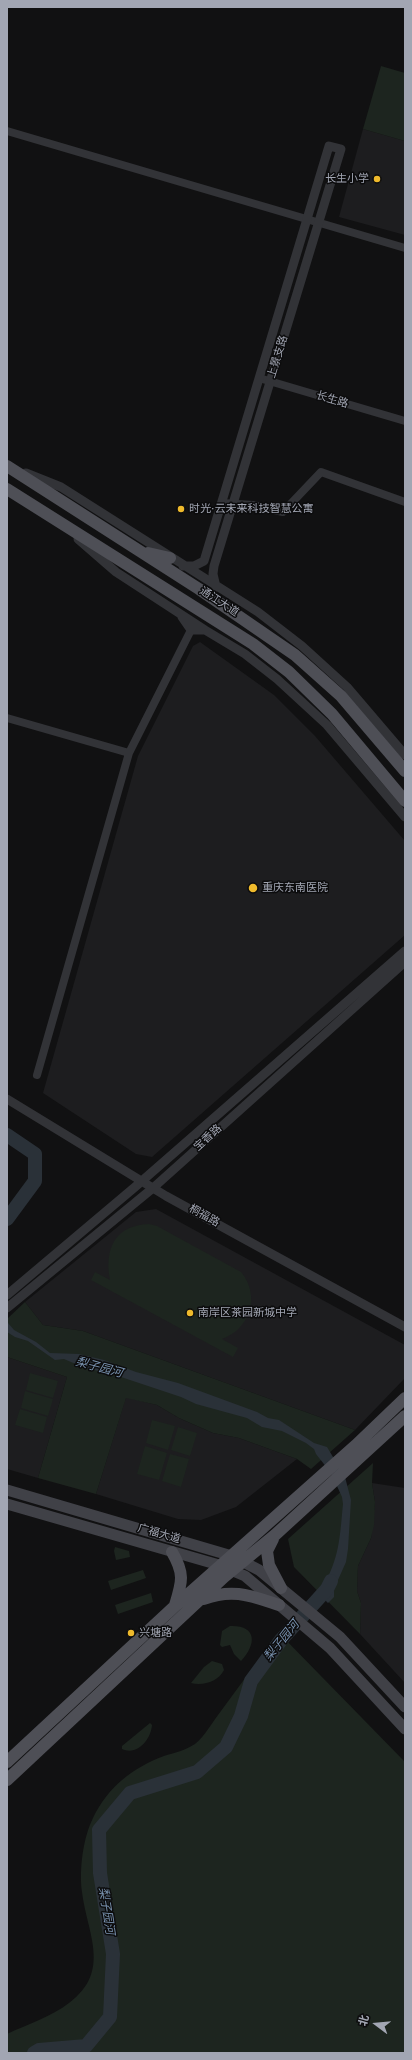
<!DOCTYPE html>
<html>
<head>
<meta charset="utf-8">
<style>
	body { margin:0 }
	#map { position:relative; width:412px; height:2060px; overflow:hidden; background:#111112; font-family:"DejaVu Sans","Noto Sans SC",sans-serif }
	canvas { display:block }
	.frame { position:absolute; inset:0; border:8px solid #a2a6b3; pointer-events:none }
	.north { position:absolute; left:356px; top:2004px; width:40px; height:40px; -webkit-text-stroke:3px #0c0c0d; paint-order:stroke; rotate:286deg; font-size:11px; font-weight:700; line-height:16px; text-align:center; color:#a2a6b3 }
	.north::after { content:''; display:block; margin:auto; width:14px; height:18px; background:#a2a6b3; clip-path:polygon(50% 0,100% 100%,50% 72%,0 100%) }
</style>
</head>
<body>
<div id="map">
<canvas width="412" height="2060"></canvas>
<div class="frame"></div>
<div class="north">北</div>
</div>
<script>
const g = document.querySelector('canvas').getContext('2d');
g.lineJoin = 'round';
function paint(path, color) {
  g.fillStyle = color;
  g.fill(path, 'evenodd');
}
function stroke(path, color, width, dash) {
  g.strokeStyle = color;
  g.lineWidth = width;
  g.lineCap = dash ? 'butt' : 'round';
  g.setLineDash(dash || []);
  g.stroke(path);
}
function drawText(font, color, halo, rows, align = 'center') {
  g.font = font + ' "DejaVu Sans","Noto Sans SC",sans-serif';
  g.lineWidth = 3;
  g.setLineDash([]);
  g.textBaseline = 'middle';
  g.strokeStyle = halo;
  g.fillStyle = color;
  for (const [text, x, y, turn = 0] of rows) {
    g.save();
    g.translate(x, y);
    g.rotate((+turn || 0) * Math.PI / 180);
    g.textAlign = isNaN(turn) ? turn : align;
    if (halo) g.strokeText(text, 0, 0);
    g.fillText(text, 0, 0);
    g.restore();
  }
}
paint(new Path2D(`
	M363,129L405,141V235L339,217Z
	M200,642L274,695L315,736L405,841V935L152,1157L136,1154L43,1093L138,756L193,646Z
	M156,1209L405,1345V1378L355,1430L83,1331L43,1325L25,1302L136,1212Z
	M7,1357L67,1377L38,1478L7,1469Z
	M126,1397L157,1405L179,1418L213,1433L239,1438L297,1459L236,1507L201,1520L178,1519L96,1494Z
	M372,1483L405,1488V1683L360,1634L361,1603L357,1591L358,1566L371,1538L375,1502Z`), '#1d1d1f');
paint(new Path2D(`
	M381,66L405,73V141L363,129Z
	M149,1224L157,1226L241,1272C261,1296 250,1329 222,1339L238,1348L233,1357L91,1280L95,1272L110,1280C104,1249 115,1225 149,1224Z
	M25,1302L43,1325L83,1331L355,1430L311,1469L297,1459L239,1438L213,1433L179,1418L157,1405L126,1398L96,1494L38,1478L67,1377L7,1357V1319Z
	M30,1373L58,1381L53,1398L26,1390Z
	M25,1391L53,1399L48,1416L21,1408Z
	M20,1409L47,1417L43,1433L15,1425Z
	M152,1420L175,1426L168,1450L146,1443Z
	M178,1427L197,1433L190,1456L171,1450Z
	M145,1446L167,1453L159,1480L137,1474Z
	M170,1454L189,1459L181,1487L162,1481Z
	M373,1463L372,1483L375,1502L374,1525L371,1538L358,1566L357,1591L361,1603L360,1634L294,1567L288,1539Z
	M115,1547L129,1551L130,1557L116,1560L114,1551Z
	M143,1570L146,1578L111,1590L108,1581Z
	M151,1593L153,1602L118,1614L115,1605Z
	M230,1626C257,1625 257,1644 241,1661L234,1654L230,1645L222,1647L220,1645L222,1631Z
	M279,1633L405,1762V2053H7V2034C28,2024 51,2017 69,2003C112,1971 87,1933 82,1892C79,1870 83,1838 93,1818C108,1787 132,1768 164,1756C174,1753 186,1750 195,1744C205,1736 213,1721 221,1711C240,1685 259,1659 279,1633Z
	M212,1661L222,1664L224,1670C218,1682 203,1686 191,1683L204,1667Z
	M150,1723L152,1725C151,1739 138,1756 122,1749V1746Z`), '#1d251f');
paint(new Path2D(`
	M7,1319L8,1323L14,1330L36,1342L50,1353L79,1354L104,1360L136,1372L178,1383L257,1412L268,1418L279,1420L314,1443L327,1447L345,1477L351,1500L348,1549L346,1562L334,1589V1597L328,1603L318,1593C323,1590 324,1586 326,1581C340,1554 340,1534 343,1504L342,1497L331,1473L316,1454L314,1449L306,1443L282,1431L262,1427L247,1418L196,1404L181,1397L112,1374L85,1368L64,1359L55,1360L28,1341L15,1337L7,1332Z`), '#2a3138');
stroke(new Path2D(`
	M7,1135L35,1154V1181L7,1219
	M34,2053L39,2050L86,2046L110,2017L113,1954L100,1873L99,1830L130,1793L197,1772L226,1747L241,1716L251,1681L281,1640L327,1589L331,1581`), '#2a3138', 14);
stroke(new Path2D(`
	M7,131L405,248
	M259,378L405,421
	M222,503L253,505L283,512L321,472L405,502
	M7,718L129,753
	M37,1075L129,753L191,630`), '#323337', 8);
stroke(new Path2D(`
	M26,473L61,487L258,612L302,646L347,687L405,755
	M78,539L116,572L205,630L245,654L277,679L327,725L405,817
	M183,566H194L204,561L329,146L341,149L214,566L213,574L216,587
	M182,617L191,630H204
	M7,1099L166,1196L405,1327
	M7,1295L135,1187L405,951
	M7,1308L153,1188L405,962`), '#323337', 9);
stroke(new Path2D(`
	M7,1490L232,1556L259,1570L340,1637L405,1707
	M7,1504L219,1565L245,1576L330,1648L405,1729`), '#404147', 11);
stroke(new Path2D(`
	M7,466L199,589L295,655L341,696L405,771
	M7,489L253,644L289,672L332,714L405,801
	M148,553L170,558
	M273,1539L267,1551L269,1565L281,1588
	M172,1552C185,1574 182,1582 175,1605
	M204,1599C233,1588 251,1596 279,1605
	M7,1762L175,1606L356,1445L405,1398
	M7,1780L224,1577L275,1535L405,1416`), '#4e4f56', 12);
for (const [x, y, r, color] of [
	[377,179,4,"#efba2c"],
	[181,509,4,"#efba2c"],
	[253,888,5,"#efba2c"],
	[190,1313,4,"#efba2c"],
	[131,1633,4,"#efba2c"]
]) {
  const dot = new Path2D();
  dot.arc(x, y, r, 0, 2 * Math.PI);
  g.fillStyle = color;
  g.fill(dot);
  stroke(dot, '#0c0c0d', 1.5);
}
drawText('11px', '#a2a6b3', '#0c0c0d', [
	["长生小学",369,179,"right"],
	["时光·云未来科技智慧公寓",189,509],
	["重庆东南医院",262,888],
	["南岸区茶园新城中学",198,1313],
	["兴塘路",139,1633]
], 'left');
drawText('11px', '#a2a6b3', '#0c0c0d', [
	["上景支路",278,357,-73],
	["长生路",332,400,17],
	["通江大道",219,602,33],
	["宝香路",208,1138,-42],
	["桐福路",204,1216,29],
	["广福大道",159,1534,16]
]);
drawText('italic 12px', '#7992af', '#0c0c0d', [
	["梨子园河",99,1368,15],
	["梨子园河",282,1641,-51],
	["梨子园河",106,1911,81]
]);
</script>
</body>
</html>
